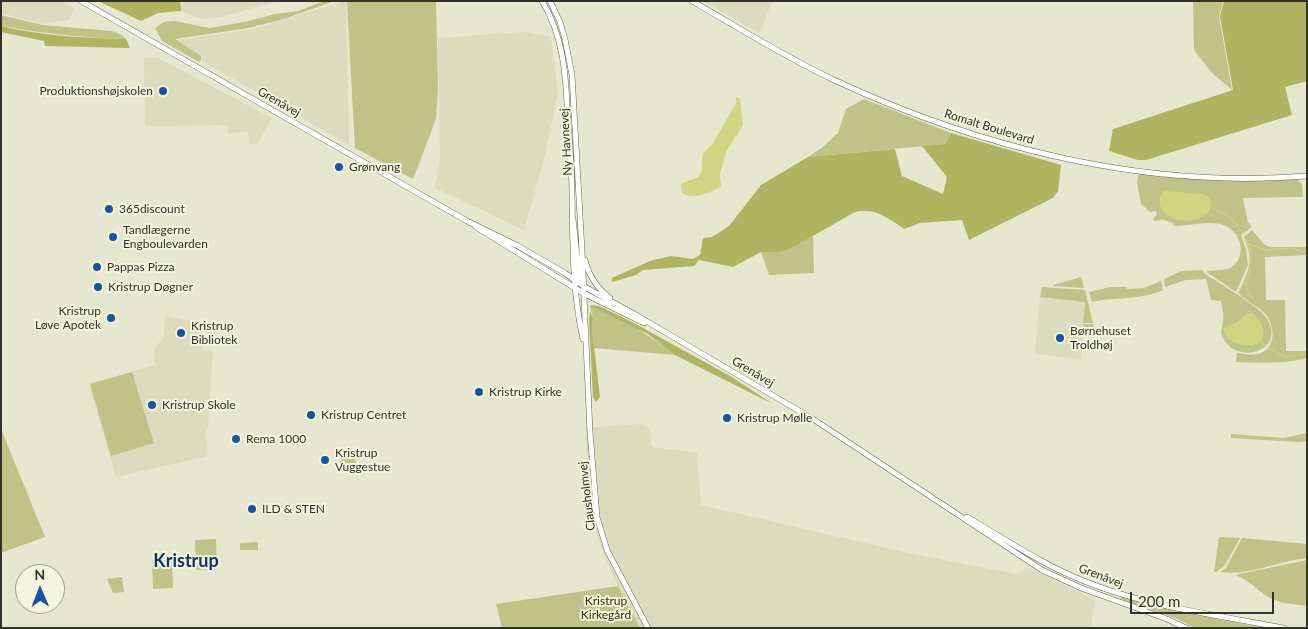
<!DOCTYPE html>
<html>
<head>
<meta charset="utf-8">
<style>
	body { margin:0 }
	#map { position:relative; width:1308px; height:629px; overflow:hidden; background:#e5e7cf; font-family:Lato,sans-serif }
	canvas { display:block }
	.frame { position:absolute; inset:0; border:2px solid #313229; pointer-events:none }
	.north { position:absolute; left:15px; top:564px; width:50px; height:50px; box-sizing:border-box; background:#f3f4dc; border:1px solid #a5a694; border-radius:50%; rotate:359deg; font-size:14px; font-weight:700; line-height:20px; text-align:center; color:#313229 }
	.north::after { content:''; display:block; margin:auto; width:18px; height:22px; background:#1454a4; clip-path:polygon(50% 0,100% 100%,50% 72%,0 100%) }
	.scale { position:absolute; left:1130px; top:592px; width:144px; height:22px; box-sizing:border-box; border:2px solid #313229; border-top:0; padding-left:6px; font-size:15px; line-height:18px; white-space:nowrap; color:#313229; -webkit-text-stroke:4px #f3f4dc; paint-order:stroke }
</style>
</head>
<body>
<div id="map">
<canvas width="1308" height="629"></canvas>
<div class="frame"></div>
<div class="north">N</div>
<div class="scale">200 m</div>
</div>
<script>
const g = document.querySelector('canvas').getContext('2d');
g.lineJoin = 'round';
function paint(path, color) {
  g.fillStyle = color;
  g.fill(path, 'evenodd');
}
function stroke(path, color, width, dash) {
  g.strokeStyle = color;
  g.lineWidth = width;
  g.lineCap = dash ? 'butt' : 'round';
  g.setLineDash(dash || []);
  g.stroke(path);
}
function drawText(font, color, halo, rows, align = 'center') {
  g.font = font + ' Lato,sans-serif';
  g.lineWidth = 4;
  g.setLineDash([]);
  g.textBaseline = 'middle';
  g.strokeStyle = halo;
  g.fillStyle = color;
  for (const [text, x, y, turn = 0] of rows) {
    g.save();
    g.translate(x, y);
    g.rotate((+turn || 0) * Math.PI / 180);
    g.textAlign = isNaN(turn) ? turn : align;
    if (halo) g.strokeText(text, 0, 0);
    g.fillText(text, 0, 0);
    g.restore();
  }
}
paint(new Path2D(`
	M1,1H62L75,9L69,20L39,23L1,13Z
	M180,1H278L221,17L202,19L181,11Z
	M346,1L349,145L204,62L201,56L177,40L253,29Z
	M703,1H772L760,33Z
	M523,32L551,37L558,94L543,163L524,230L435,188L440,159L438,38Z
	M144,58H158L272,118L258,143L249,145L248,132L228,133V125L148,126L145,124Z
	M1040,297L1085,302L1081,359L1035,354Z
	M165,316L199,322L202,350L213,351L208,425L205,432L208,456L116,477L89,384L155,365L154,349L164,337Z
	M641,424L649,428L652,447L697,453L701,505L908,553L1017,574L1028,567L1095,600L1091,628H640L618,586L601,548L591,515L585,428Z`), '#dadcbd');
paint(new Path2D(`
	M324,1H335L281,20L248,28L175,39L201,56V60L199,62L162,41L155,28L164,22L174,21L210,28L244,22L275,14L298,11Z
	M347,1H436L438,88L436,119L413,179L355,148Z
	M1193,1H1223L1219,16L1232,90L1212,73L1194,50Z
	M1,15L42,25L112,31L122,35L126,39C86,38 47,34 8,27L1,26Z
	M864,99L951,133L945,144L808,157L823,147L838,133L846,109Z
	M1139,173L1213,180L1297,179L1302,184L1303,197L1243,198L1248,222L1252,227L1241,235L1246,249L1248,265L1236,292L1208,273L1207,271C1214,270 1224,271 1230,268C1234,266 1236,263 1238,260C1246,245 1236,228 1220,224C1205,221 1189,226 1174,226L1173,223L1161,219V220L1154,221L1153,218L1157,215L1156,211L1150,212L1141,204L1137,182Z
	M1252,230L1264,244L1270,247H1307V255L1265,257L1266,300H1285L1286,351H1307V358C1283,364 1261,363 1236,362L1237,353C1244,354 1254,356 1261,353C1276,348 1275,326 1266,315C1258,306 1246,301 1238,293C1244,281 1252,267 1249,253C1248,247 1245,242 1244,237Z
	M813,234L814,273L769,275L761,252H780L788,250Z
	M1203,270L1204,273C1220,284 1252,302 1264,315C1291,348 1239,368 1223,338C1219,331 1223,327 1223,320C1224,314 1222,307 1221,301L1211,300L1206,279L1186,280L1165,287L1164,279L1181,271Z
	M1081,277L1084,288L1053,286V285Z
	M1161,281L1163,290C1137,301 1119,296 1092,302L1089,292L1110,287H1127V289L1144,288Z
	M1042,287L1085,290L1093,323H1083L1085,302L1040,297Z
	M590,307C621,316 649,335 675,355L594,348L592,330L593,318Z
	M1083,324H1093L1097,334L1086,336H1082Z
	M132,372L154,443L111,456L90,384Z
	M1,429L45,537L1,553Z
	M1307,433V441L1299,442L1231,438V434L1284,438Z
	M355,458L356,465L341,467L340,460Z
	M1219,537L1240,538L1225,565L1216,572L1214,571Z
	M1242,538L1307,544V558C1278,561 1250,576 1220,572L1226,568Z
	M216,539L217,569L196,570L195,540Z
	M258,542V550H240V543Z
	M152,560H172L173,588L153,589Z
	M1307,560V606C1294,604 1280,604 1268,597C1257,590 1249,580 1235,575Z
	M122,577L124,592L113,593L107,579Z
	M618,586L640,628H502L496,604Z
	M1121,597L1179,612L1265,628H1194L1178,619L1120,599Z`), '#c0c388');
paint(new Path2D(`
	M98,1H180L181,11L158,13L141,21Z
	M1224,1H1307V81L1285,87L1292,115L1146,160H1138L1109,151L1113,129L1233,90L1220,16Z
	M1,26C42,36 85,38 126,39L130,48L45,46L44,41L1,32Z
	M951,133L1061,165L1058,191L1053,198L969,240L962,220L920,223L904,229C888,218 874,207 855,212L788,250L780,252H761L733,267L699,260L694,266L643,270L636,275L612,282V278L650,261L671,256L693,259L700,255L703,238L712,237L729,226L761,185L808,157L895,149L902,176L943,194L947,177L922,146L945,144Z
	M591,305L599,306L632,322L730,376L773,404L675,355L648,334L599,310L590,307Z
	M590,311L593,318L592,330L600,397L596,402L593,397L589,319Z`), '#b0b35f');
paint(new Path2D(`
	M736,97L740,99L743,125L727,150L720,173L721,186C711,193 693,200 682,193L681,184L698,177L702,170V158L704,152L711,146L736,104Z
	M1165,191L1202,194C1207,196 1211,198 1211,205C1209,221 1181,224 1170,217C1160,211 1155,199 1165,191Z
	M1252,313C1261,319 1266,330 1262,341C1254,348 1238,345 1229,340L1224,331V328L1237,322L1247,314Z`), '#d1d480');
stroke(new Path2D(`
	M1210,207L1231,218L1243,233
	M1244,236C1248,244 1252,254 1251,263C1249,283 1239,283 1256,303
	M1248,244L1266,250L1291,248L1305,252
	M1261,342L1266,346
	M1270,348L1285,357L1307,354`), '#d1d480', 1);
const tertiary = new Path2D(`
	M81,1L467,221L518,246L565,273L583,286L636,315L813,419L1042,570L1081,588L1167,619L1186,628
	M542,1C565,38 566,80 568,123C570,147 572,171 572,195C573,245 572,290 583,339
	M550,1L560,22L565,39L572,75L582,251L590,433L597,517L607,550L648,628
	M692,1C739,28 785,57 834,80C980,148 1145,189 1307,176
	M573,219L580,283
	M476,227L583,293L644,323
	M585,260C589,277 597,288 610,298
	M967,517C1005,539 1043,565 1084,581C1148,607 1217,615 1284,628`);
stroke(tertiary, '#646551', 6);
stroke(tertiary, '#fff', 5);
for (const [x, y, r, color] of [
	[163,91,5,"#1454a4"],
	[339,167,5,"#1454a4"],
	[109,209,5,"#1454a4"],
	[113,237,5,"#1454a4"],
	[97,267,5,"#1454a4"],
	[98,287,5,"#1454a4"],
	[111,318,5,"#1454a4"],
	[181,333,5,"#1454a4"],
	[1060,338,5,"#1454a4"],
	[479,392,5,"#1454a4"],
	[152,405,5,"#1454a4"],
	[311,415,5,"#1454a4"],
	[727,418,5,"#1454a4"],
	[236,439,5,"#1454a4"],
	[325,460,5,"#1454a4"],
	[252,509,5,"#1454a4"]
]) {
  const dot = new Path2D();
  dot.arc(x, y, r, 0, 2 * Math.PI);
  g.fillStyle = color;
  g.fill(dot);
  stroke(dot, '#f3f4dc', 2);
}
drawText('12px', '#313229', '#f3f4dc', [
	["Produktionshøjskolen",153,91,"right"],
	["Grønvang",349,167],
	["365discount",119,209],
	["Tandlægerne",123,230],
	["Engboulevarden",123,244],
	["Pappas Pizza",107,267],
	["Kristrup Døgner",108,287],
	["Kristrup",101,311,"right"],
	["Løve Apotek",101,325,"right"],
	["Kristrup",191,326],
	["Bibliotek",191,340],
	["Børnehuset",1070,331],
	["Troldhøj",1070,345],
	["Kristrup Kirke",489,392],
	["Kristrup Skole",162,405],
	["Kristrup Centret",321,415],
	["Kristrup Mølle",737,418],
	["Rema 1000",246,439],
	["Kristrup",335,453],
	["Vuggestue",335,467],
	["ILD & STEN",262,509]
], 'left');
drawText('12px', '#313229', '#f3f4dc', [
	["Grenåvej",279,102,30],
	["Romalt Boulevard",989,127,17],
	["Ny Havnevej",566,142,-93],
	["Grenåvej",753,372,31],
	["Clausholmvej",587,496,-97],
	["Grenåvej",1101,576,21]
]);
drawText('12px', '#30300b', '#f3f4dc', [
	["Kristrup",606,601],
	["Kirkegård",606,615]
]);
drawText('bold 18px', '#0e3569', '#f3f4dc', [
	["Kristrup",186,561]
]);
</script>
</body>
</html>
